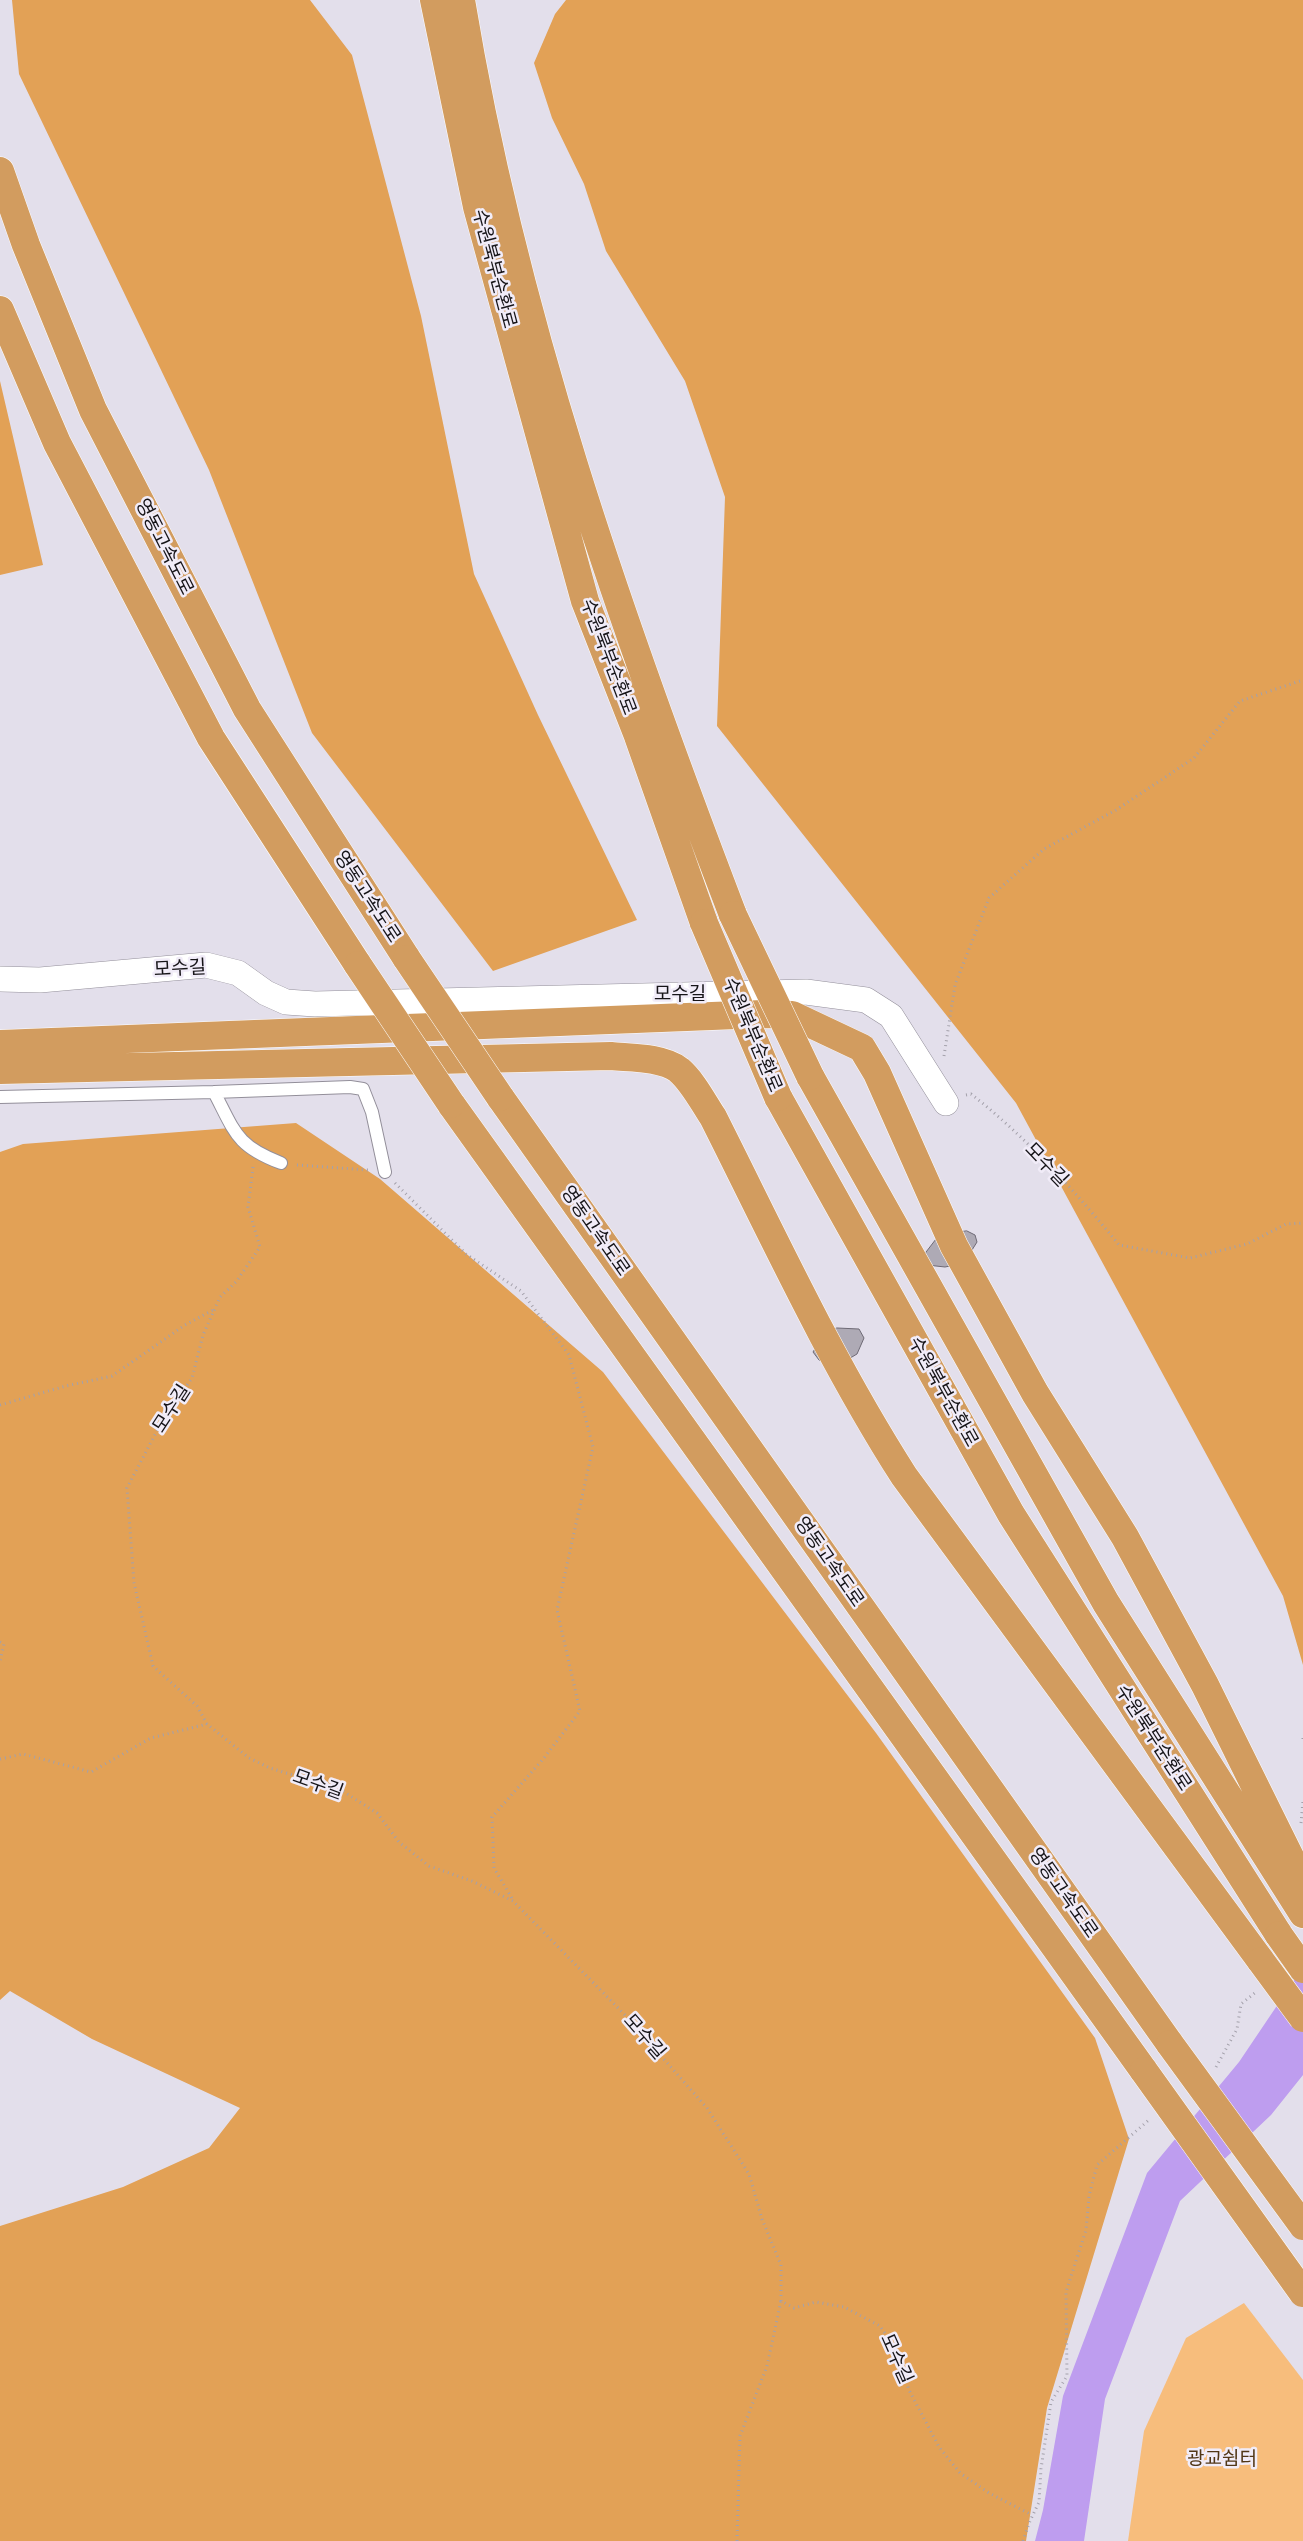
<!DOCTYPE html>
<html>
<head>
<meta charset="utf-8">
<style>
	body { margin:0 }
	canvas { display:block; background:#e3dfeb }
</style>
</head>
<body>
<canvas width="1303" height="2541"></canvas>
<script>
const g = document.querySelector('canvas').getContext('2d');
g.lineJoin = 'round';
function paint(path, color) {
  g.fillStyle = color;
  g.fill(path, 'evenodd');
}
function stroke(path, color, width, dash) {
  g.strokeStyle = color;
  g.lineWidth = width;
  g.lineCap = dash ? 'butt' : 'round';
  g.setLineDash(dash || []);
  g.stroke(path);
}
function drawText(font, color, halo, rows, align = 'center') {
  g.font = font + ' Karla,"Noto Sans KR",sans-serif';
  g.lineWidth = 5;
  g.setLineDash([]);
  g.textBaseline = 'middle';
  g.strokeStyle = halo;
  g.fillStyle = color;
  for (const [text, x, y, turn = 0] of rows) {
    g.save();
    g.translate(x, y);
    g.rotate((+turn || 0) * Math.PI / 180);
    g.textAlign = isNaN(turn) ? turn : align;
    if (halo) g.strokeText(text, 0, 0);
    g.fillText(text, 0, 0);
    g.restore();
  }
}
paint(new Path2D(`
	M1244,2303L1303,2380V2541H1128L1144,2431L1186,2338Z`), '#f7bd7c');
paint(new Path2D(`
	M12,0H310L352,55L421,316L474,574L538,715L637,920L493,971L312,733L209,470L19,74Z
	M566,0H1303V1665L1283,1596L1016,1103L717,726L725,497L685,381L606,251L584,184L552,118L534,63L555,14Z
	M0,381L43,565L0,575Z
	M296,1123L380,1179L603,1372L876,1733L1095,2038L1129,2139L1047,2408L1026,2541H0V2226L123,2187L209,2148L240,2108L92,2039L10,1991L0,2000V1152L23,1144Z`), '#e2a156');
paint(new Path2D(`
	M1303,1967V2075L1271,2115L1180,2201L1105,2399L1084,2541H1035L1043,2510L1063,2396L1147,2173L1239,2062Z`), '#be9def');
const building = new Path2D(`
	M967,1231L975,1235L977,1242L967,1258L960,1264L945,1267L927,1265L923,1256L936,1239L953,1233Z
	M837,1328L859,1329L864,1338L857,1354L840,1364L819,1360L813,1352L821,1339Z`);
paint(building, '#aeaab5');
stroke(building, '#6e6a75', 1);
const lane = new Path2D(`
	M214,1092L350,1087L363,1089L372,1112L385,1172
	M0,1097L214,1092C235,1132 236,1146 281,1163`);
const street = new Path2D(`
	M0,979L40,980L206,965L238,973L266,993L286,1002L315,1004L806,992L866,1000L891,1016L946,1103`);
const highway = new Path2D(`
	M434,0L477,207L585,601L638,736L704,923
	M461,0C513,316 619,617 733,915
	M0,171L26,245L93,410L247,709L407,959
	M0,310L57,443L211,738L358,965
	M0,1044L763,1014L792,1015L862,1048L877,1073L954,1246L1035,1393L1125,1537L1205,1685L1303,1883
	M0,1070L611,1056C631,1058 662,1057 679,1070C693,1082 703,1102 713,1117C774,1238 831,1362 904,1476L1261,1961
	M810,1076L1106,1603L1303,1914
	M500,1097L1170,2044
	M778,1097L1011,1514L1279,1935
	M451,1104L1144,2071`);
stroke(lane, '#938f9a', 14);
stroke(street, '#938f9a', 26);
stroke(highway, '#fff', 29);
stroke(new Path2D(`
	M944,1056L955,985L989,898L1044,849L1116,810L1194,758L1240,701L1303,680
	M966,1095L971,1094C1025,1136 1076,1192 1119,1245L1190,1258L1247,1244L1286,1224L1303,1223
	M297,1165L368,1170
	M253,1167L248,1207L260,1247L236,1282L220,1297L203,1335L192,1378L161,1423L127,1488L134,1583L153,1666L197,1706L207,1724L249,1758L270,1768L341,1790L377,1813L399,1842L429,1866L472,1881L513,1901L625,2015L707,2108L749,2174L762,2219L781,2265V2301L794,2308L816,2302L844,2307L880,2326L897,2352L909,2390L939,2447L960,2473L989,2493L1032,2515
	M395,1183L466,1254L521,1291L569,1355L593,1447L557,1610L580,1711L544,1758L492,1817L494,1868L513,1900
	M0,1405L66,1386L112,1376L185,1325L213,1310
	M0,1642L4,1644L0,1661
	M1303,1738V1740
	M0,1759L23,1754L91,1772L151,1738L207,1724
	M1301,1823L1303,1801
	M1216,2067L1237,2029L1241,2004L1256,1992
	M737,2541L740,2436L767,2366L781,2301
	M1023,2541L1030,2521L1039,2502L1041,2469L1051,2402L1067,2376L1066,2292L1086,2230L1089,2196L1097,2165L1150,2119`), '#a4a1ab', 3, [1, 4]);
stroke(lane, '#fff', 12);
stroke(street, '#fff', 25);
stroke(highway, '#d29c5f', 28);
const highwayBridge = new Path2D(`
	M733,915L810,1076
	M704,923L778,1097
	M407,959L500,1097
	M358,965L451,1104
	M1279,1935L1303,1969
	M1261,1961L1303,2018
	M1170,2044L1303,2226
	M1144,2071L1303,2293`);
stroke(highwayBridge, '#fff', 29, []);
stroke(highwayBridge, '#d29c5f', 28);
drawText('19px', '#161418', '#f1ecf8', [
	["수원북부순환로",494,269,75],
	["영동고속도로",164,547,63],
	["수원북부순환로",608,657,69],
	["영동고속도로",367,897,57],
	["모수길",180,969,-3],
	["모수길",680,995],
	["수원북부순환로",752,1035,67],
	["모수길",1046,1165,46],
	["영동고속도로",595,1231,55],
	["수원북부순환로",943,1392,61],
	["모수길",172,1409,-57],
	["영동고속도로",829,1562,55],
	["수원북부순환로",1153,1738,57],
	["모수길",318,1785,20],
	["영동고속도로",1063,1893,55],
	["모수길",644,2037,49],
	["모수길",896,2359,66]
]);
drawText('19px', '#523717', '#f1ecf8', [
	["광교쉼터",1222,2460]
]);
</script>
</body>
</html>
